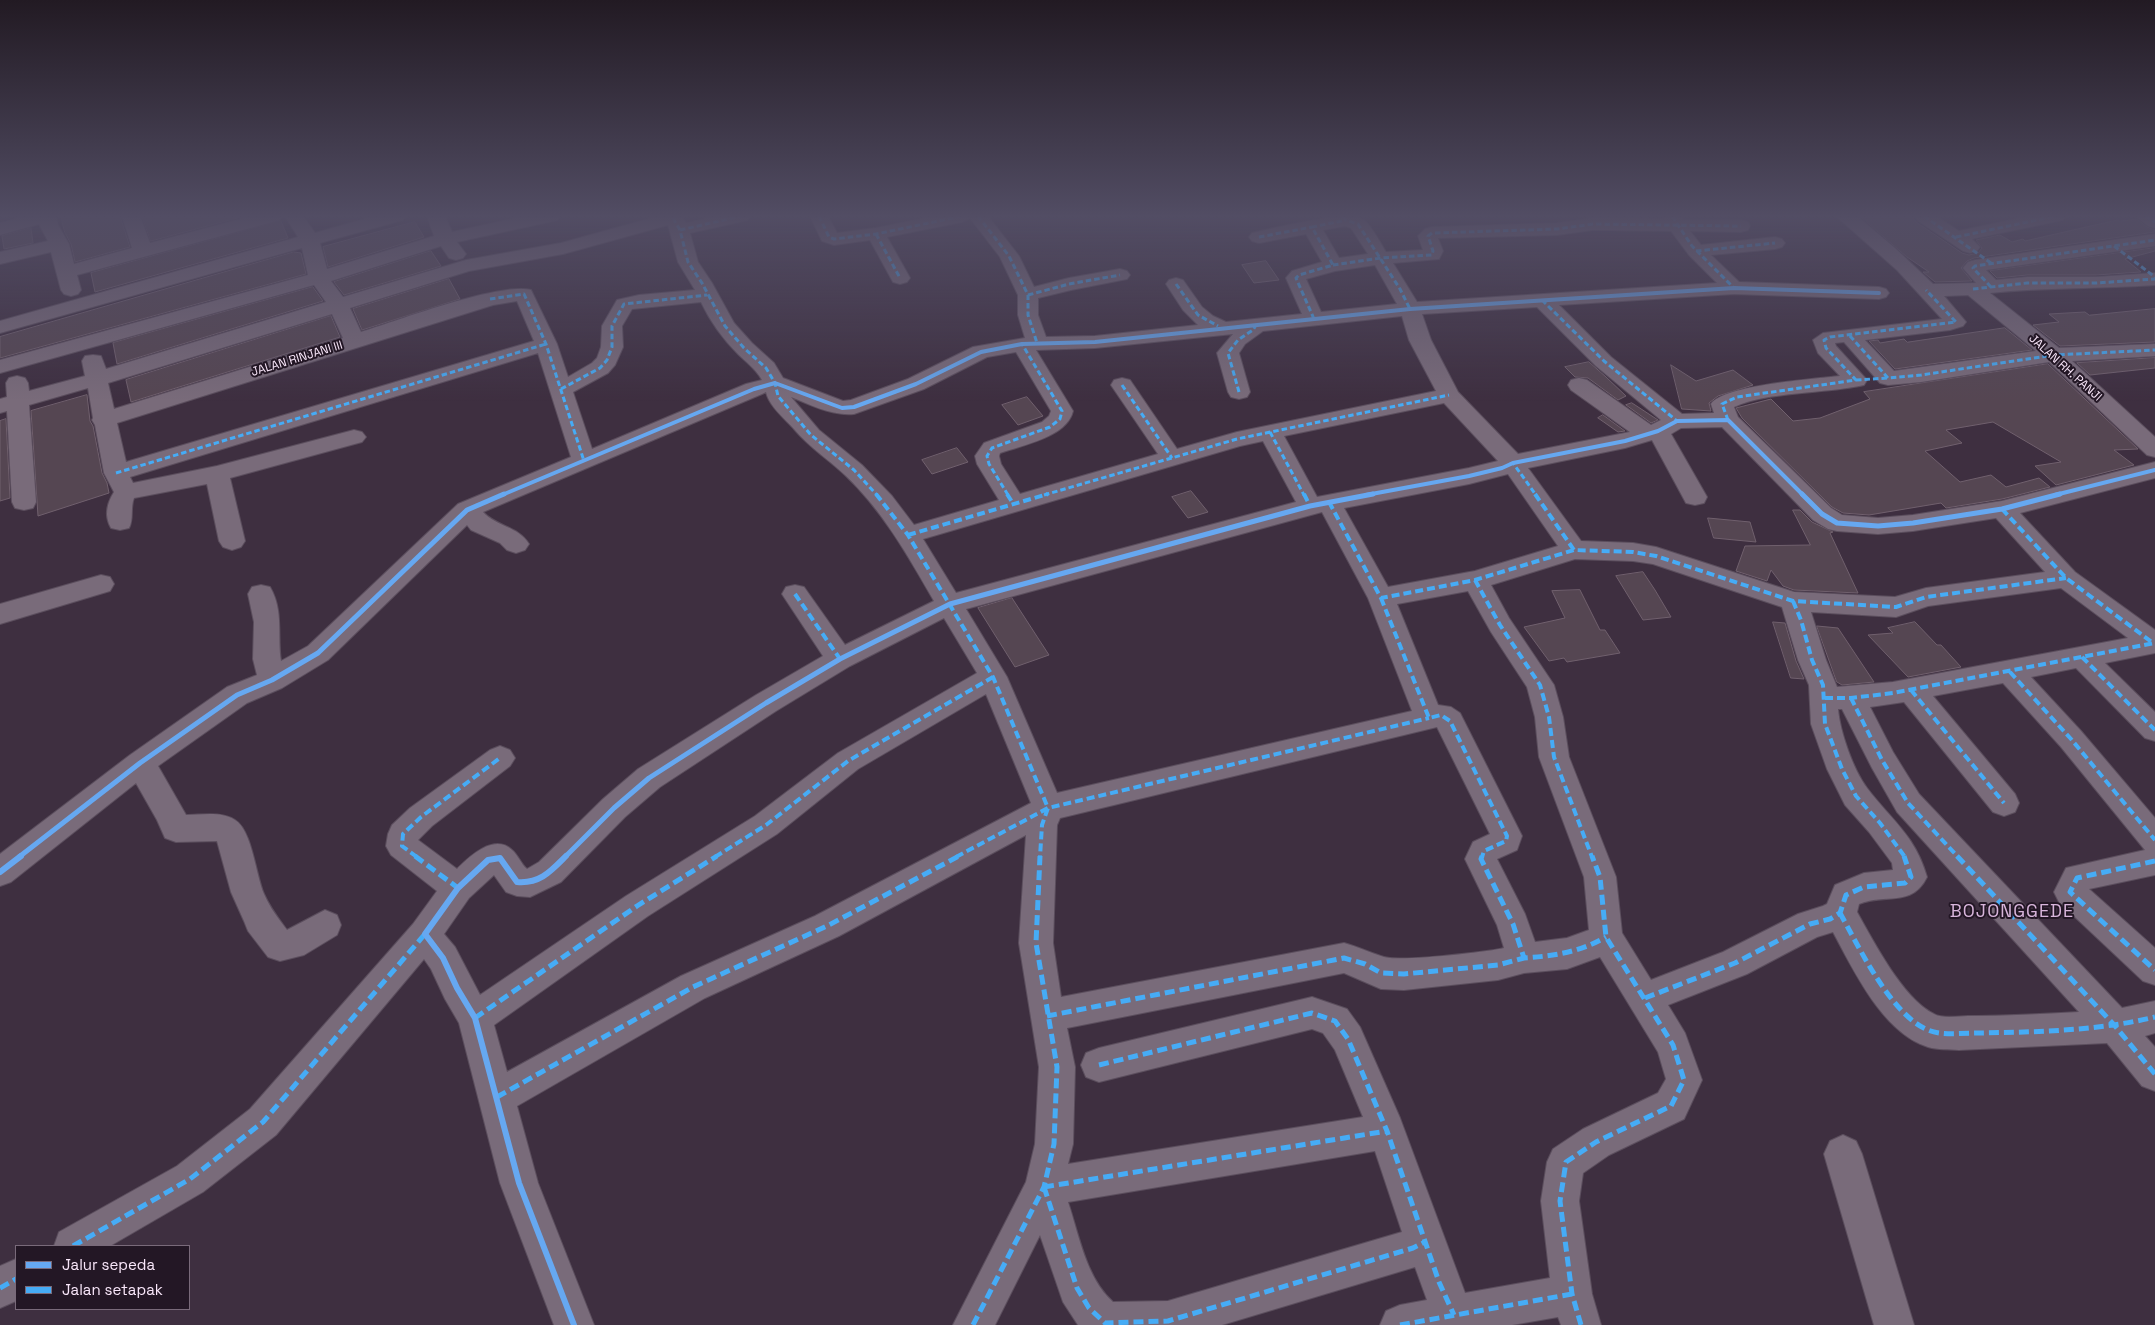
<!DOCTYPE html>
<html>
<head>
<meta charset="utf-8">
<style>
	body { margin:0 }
	#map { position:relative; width:2155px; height:1325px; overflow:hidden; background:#3e2f40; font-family:"Space Grotesk",sans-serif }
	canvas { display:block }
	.legend { position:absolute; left:15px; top:1245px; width:175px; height:65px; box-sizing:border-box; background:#231725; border:1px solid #796a7a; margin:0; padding:6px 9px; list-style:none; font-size:15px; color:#f9e7fa }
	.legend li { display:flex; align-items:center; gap:10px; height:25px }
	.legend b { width:25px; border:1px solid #796a7a }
</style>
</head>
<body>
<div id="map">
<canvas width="2155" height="1325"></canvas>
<ul class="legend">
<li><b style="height:6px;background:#66a8f1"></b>Jalur sepeda</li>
<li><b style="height:6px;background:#46acf6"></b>Jalan setapak</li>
</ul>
</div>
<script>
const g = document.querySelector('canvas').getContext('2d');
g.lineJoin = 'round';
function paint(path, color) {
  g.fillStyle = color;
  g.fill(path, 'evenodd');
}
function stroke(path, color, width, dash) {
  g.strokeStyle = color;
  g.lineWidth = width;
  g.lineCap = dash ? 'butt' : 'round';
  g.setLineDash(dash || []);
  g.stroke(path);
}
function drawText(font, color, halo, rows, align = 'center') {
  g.font = font + ' "Space Grotesk",sans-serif';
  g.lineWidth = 4;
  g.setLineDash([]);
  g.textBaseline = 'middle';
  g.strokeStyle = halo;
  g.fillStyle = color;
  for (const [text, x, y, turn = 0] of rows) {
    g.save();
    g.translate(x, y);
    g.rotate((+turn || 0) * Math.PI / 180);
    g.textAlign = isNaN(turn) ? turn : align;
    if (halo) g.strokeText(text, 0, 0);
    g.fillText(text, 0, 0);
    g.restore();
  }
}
const building = new Path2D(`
	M61,216H120L130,247L75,262L71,244L65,233Z
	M142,216H245L151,241Z
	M1860,216H1912L1916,222L1962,253L1969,255L1978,253L1982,248L1976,240L2000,235L2012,242L2023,239L2025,241L2117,220L2120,221L2137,219L2147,227L2155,230V232L1974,258L1967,261L1961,268L1972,281L1935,282L1923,272H1929L1907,257Z
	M281,221L288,238L95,292L91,273Z
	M415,222L424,237L328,267L323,247Z
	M31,228L33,243L4,249L2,236Z
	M2155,248V251L2125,259L2141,272L2096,275H2027L1997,278L1990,271Z
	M431,251L441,266L344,295L334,282Z
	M294,252L301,253L306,274L0,358V337Z
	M1266,261L1279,280L1254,283L1242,265Z
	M449,279L460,299L362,330L353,309Z
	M313,287L323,301L117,364L113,343Z
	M2155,309V342L2060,346L2033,325L2059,322L2049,314L2085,312L2089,315Z
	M331,316L340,337L131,402L126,380Z
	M2005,328L2032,350L1895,369L1869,341L1878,340L1880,343L1904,339L1907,342Z
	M2155,358V368L2090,375L2077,363Z
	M1589,362L1606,377L1626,396L1618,400L1588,378L1575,377L1565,367Z
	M2048,364L2138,449L2114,450L2134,465L2056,485L2035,466L2061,462L1993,422L1946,430L1962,443L1925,451L1960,482L1991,475L2006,487L2039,478L2050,487L2002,499L1946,508L1941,503L1869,515L1843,513L1832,507L1742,418L1736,408L1771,399L1793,421L1820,418L1870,399L1864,392Z
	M1671,365L1696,381L1733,370L1753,385L1718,396L1709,403L1711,411L1682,409Z
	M87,395L90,421L93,426L102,473L107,483L109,493L38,516L31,411Z
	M1027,397L1043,416L1018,425L1002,405Z
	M1632,403L1655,418L1658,420L1651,423L1626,405Z
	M1603,415L1625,431L1618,432L1598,418Z
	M6,419L10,498L0,501V421Z
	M957,448L968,462L932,474L922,460Z
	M1191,491L1208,512L1188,518L1172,497Z
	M1793,510H1800L1812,522L1833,532L1830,533L1858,593L1794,590L1783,586L1771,570L1767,581L1736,571L1745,546L1810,545Z
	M1708,518L1750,522L1756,542L1714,538Z
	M1643,572L1655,590L1671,617L1643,620L1616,576Z
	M1580,590L1600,630H1605L1620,653L1567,662L1564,658L1549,661L1524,627L1565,618L1552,591Z
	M1012,598L1049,655L1015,667L978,608Z
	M1773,622L1785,623L1796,661L1804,679L1791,678Z
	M1915,622L1937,645H1941L1961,667L1908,677L1868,635L1893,633L1888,628Z
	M1817,626L1838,628L1874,682L1842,685L1837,682Z`);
paint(building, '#554652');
stroke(building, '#70606d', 1);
const minor = new Path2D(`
	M26,216H56L58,225L69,244L74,264L132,248L122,216H140L150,243L252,216H282L280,220L77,275L81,290L78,294L71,296L64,294L61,290L51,252L0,264V252L48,241L39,224L0,235V223Z
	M285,216H303L315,233L375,216H405L403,220L320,243L327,269L434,236L427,216H445L452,232L525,216H560L558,220L457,242L466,254L463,258L456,260L449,258L441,246L331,281L343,297L466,260L561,243L659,216H682L686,223L717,216H750L748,220L690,233L698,262L712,283L734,323L752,343L774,363L783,378L843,401L851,400L908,379L973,347L1025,338L1018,315V295L1000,257L970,218L962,222L887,237L910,278L907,282L900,284L893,282L870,240L834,245L822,241L810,216H828L837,233L876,228L935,216H988L1019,256L1034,287L1069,278L1120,269L1127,271L1130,275L1127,279L1071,290L1038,298V315L1046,337L1095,336L1198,325L1183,310L1166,284L1169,280L1176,278L1183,280L1202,307L1213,316L1226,322L1302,314L1286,278L1292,271L1322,262L1306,234L1259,243L1252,241L1249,237L1252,233C1274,228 1349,209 1364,220C1371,225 1381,244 1386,252L1423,250L1418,236L1425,229L1432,227L1557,223L1593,218L1664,219L1663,216H1681L1683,220H1741L1748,222L1750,226L1748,230L1741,232L1690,231L1701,245L1775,237L1782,239L1785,243L1782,247L1775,249L1711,255L1739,282L1879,287L1886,289L1889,293L1886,297L1879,299L1734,294L1559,305L1611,357L1682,414L1714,413L1711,404C1724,385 1814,379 1840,376L1818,353L1813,340L1823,333L1942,319L1897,270L1836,216H1857L1896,249L1933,284L1976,283L1963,268L1968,262L1975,260L2155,234V246L1986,270L1996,280L2027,277H2096L2155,273V285C2100,289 2045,287 1990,293L2059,348L2155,344V356L2072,361L2155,437V457L2147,455L2049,362L1921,382L1888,385L1880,383L1844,342L1835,343L1836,346L1867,380L1864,385C1825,394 1769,391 1734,407L1738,417L1831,508L1842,515L1878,518L1913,515L2002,501L2155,462V478L2020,513L2075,572L2155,630V653L2105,663L2155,712V741L2145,738L2076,668L2031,677L2081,731L2155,818V875L2089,889L2155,948V985L2143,981L2059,902L2054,892L2066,868L2145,850L2061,747L2003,683L1933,696L2015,794L2019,803L2015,812L2004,816L1993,812L1904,702L1870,707L1893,752L1919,794L2122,1008L2155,1001V1033L2145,1036L2155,1047V1091L2142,1086L2107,1043L1959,1050C1949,1049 1938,1050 1928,1047C1883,1033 1854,971 1833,932L1817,937L1747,974L1668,1005L1685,1033L1702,1080L1684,1119L1609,1155L1583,1173L1579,1201L1592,1294L1601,1325H1561L1558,1317L1512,1325H1380L1386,1311L1400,1305L1427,1300L1415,1267L1222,1325H1078L1063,1302L1040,1235L995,1325H953L1026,1182L1035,1144L1039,1067L1019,943L1026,835L839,936L705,998L517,1106L538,1183L594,1325H554L500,1183L459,1023L445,999L431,969L424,959L276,1135L203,1192L110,1246H54L59,1232L177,1166L250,1109L413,924L437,891L391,855L386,846L388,834L392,825L410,808L490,750L500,746L510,750L515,758L510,766L432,826L418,840L457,869C469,857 494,833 512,850C518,855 521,864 527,869L539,862L603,799L638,769L756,695L823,656L782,594L786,587L795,585L804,587L845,645L934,601C908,556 883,511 845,475C828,459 809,447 794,429C785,419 769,406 766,392L762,394L483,512C497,527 518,526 529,544L525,550L516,553L507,550L500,543L471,530L467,525L328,660L282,688L247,703L158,766L186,815C202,815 221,811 235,820C252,830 256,876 264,894C270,908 278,918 287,930L325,910L337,915L341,925L337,935L304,955L280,961L268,957L248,931L244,921L231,892L217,841L176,842L165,838L157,820L136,783L11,882L0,886V854L130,755L227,687L257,675L253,659L254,622L248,594L252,587L261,585L270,587C284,611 277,636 281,661L308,646L458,504L571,457L538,353L130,477L133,483L217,466L354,430L362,432L366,437L362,442L230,478L245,541L241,547L232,550L223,547L219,541L207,484L134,498C130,508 134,519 129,528L120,530L111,528C104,516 107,503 114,492L104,473L95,425L92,420L93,418L88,388L29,405L36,502L33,508L24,510L15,508L12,502L7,411L0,413V399L7,397L6,383L9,378L17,376L25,378L28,383L29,391L85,376L82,361L85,356L93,355L101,356L106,369L326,302L314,285L0,373V360L308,275L302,248L0,333V321L298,237ZM668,225L678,262L695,290L639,295L617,300L602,326L601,347L597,358L592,363L568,377L557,344L531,290C500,282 396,321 361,332L350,308L469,271L563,254ZM1345,226L1351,228L1368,254L1339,258L1323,230ZM1593,230L1671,231L1689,255L1717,283L1417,302L1393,263L1439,259L1443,251L1438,238L1557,235ZM1375,265L1397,304L1321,312L1306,279L1335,271ZM1968,295L2036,351L1894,371L1865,340L1950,330L1963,326L1966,322L1944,296ZM517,301L534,341L126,462L117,423L493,305ZM701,302C710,321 723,339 738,354C746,362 756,369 762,380L746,384L592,449L573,392L608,373L615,365L623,347L622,326L632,309ZM1537,307L1596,366L1661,420L1651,425L1587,380L1579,378L1571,380L1568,385L1571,390L1630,432L1518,454L1458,392L1431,340L1422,314ZM332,314L343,338L114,409L108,383ZM1402,316L1409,340L1436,391L1237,432L1177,449L1130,380L1122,378L1114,380L1111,385L1158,454L1020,494L1001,464L999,456L1000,453C1023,445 1067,437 1073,411L1036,350L1095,348L1233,334L1217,353L1228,392L1231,397L1239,399L1247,397L1250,392L1239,353L1245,344L1263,331ZM1016,352L1051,411L1049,416L1042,422L984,443L975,456L977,464L999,500L914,525L892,496L862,465L819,430L791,397C811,405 832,416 854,414L924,389L987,357ZM1444,403L1498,461L1469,468L1317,497L1284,436ZM1722,427L1813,520L1828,529L1837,531L1878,534L1913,531L1996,518L2045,572L1926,588L1895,597L1794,592L1656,547L1633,543L1581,541L1528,468L1625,448L1652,440L1686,503L1695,505L1704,503L1707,497L1671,434L1681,428ZM1263,441L1296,502L956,593L923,539L1240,446ZM1508,474L1558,546L1475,571L1388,587L1344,508L1469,484ZM1322,512L1368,598L1412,711L1057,793L1007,677L966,609ZM1575,559L1633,561L1653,564L1782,607L1798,660L1809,685L1811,724L1827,769L1845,805L1869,832L1892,863L1893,870L1864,873L1835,885L1827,904L1823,906L1798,914L1723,952L1651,980L1622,933L1616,877L1569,757L1563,717L1554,685L1509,618L1491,585ZM2061,588L2128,638L1893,682L1837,687L1826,660L1811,612L1896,617L1928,606ZM1468,591L1491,632L1527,687L1535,717L1539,757L1584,877L1589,930L1567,938L1535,942L1525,914L1497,859L1517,850L1522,836L1460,713L1451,707L1438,705L1397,604ZM944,618L977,673L838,753L755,816L626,896L480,995L455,947L444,934L469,898L494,875L506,892L517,896L530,897L561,882L625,817L660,787L776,711L850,666ZM986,694L1031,803L815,916L681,976L507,1072L494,1025L648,916L777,834L858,769ZM1838,709H1842L1872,768L1897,812L2079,1012C2042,1014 2005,1016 1968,1016C1959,1016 1943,1019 1934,1014C1903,999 1874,942 1857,912L1859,904C1885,893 1912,908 1927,877C1915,835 1892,821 1867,788C1853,769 1840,732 1838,709ZM1437,727L1490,834L1473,842L1465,859L1497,925L1504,948C1488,952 1398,962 1384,957C1371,953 1358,947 1344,943L1061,997L1053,943L1057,825L1060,818ZM1600,957L1658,1052L1666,1079L1658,1093L1583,1129L1553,1149L1547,1162L1541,1201L1550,1278L1465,1293L1400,1118L1360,1027L1347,1009L1312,997L1099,1048L1086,1053L1081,1065L1086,1077L1099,1082L1312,1029L1323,1033L1335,1050L1363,1117L1068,1164L1073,1144L1075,1067L1067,1028L1344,973L1381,989L1404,990L1498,980L1524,973L1567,969ZM1375,1151L1402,1232L1168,1301L1113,1302C1086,1278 1079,1235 1068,1202Z
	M1915,216H1936L1959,231L2029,216H2065L2063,220L1972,239L1980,247L1977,251L1970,253L1963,251L1917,220Z
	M2136,216H2155V228L2148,226Z
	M101,575L110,577L114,584L110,591L0,624V604Z
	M1843,1135L1856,1141L1862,1154L1914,1325H1874L1824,1154L1830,1141Z
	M16,1259V1301L0,1308V1266Z`);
stroke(minor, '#5b4e5d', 2);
paint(minor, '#796b7a');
stroke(new Path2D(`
	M819,216L829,237L834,239L876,234L962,216
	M978,216L1009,256L1028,295V315L1037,343
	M1343,216L1346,220L1358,224L1400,289L1410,309
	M1672,216L1692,246L1734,288
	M1924,216L1991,263
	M2145,216L2155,222
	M673,218L680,230L688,262L702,283L725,326L744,348L766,368L775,383L778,396L811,435L854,470L877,495
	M680,230L741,216
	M876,234L900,278
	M1259,237L1312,227
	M1956,237L2056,216
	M2114,246L2155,277
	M1696,251L1775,243
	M1333,265L1381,258L1432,255L1433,251L1428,236L1432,233L1557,229L1593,224L1741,226
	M1176,284L1198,315L1218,326
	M1991,287L1973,268L1975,266L2155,240
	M1973,289L2027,283H2096L2155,279
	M1028,295L1069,284L1120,275
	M490,299L524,294L546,344L584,461
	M1542,300L1604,361L1677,421
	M1314,319L1296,278L1299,275L1333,265L1312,227L1346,220
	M1850,336L1888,378L1921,375L2054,355L2155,350
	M1856,380L1888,378
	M1122,385L1172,458
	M561,389L600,368L607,360L612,347V326L624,304L707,295
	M1239,392L1228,353L1238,340L1253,330L1256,325
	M1728,420L1722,404L1737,397L1856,380L1826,348L1824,340L1830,337L1956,322L1926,290
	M1270,432L1304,495
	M1510,464L1513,463L1536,495
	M116,473L546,344
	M1008,495L989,464L987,456L992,448L1050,427L1060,419L1062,411L1022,344
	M1044,495L1237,439L1449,395`), '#46acf6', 3, [5.5, 3]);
stroke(new Path2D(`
	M876,494L908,535L993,677L1048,808L1042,825L1040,857
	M1007,494L1014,505
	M1304,494L1310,506
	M1535,494L1574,550
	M1329,502L1381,598L1475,580L1574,550L1633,552L1656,556L1793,601L1896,607L1926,597L2066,578
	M2002,509L2066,578L2153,643
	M908,535L1048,494
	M1475,580L1500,625L1540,685L1549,717L1554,757L1592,857
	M795,594L840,659
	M1381,598L1429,718L1441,715L1450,721L1507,836L1506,841L1484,851L1482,857
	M1793,601L1801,620L1812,660L1823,685L1825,724L1842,769L1856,796L1880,823L1905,857
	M2082,657L2155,730
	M2010,672L2071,739L2155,840
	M1911,690L2004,803
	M1825,698H1851L1893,693L2155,643
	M1851,698L1882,760L1908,803L1958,857
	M417,857L402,846L403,834L421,817L500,758
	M715,857L766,825L848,761L993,677
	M956,857L1048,808L1429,718`), '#46acf6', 4, [8, 4]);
stroke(new Path2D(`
	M415,856L458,888
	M1482,856L1481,859L1513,924L1524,958C1554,956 1580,952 1606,937
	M1957,856L2115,1026L2155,1074
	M2155,861L2077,878L2070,892L2155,970
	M1840,913C1859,947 1891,1015 1928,1030C1942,1036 1962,1033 1977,1033C2037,1032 2097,1031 2155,1017
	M1645,998L1735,963L1810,924L1830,919L1840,913L1846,895L1864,887L1905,883L1911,877L1904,856
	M1047,1016L1344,958L1365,964L1381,973L1404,974L1498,965L1524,958
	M475,1018L637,906L717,856
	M1099,1065L1312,1013L1335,1021L1348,1039L1387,1131L1439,1282L1454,1315
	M497,1097L693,987L827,926L959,856
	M1044,1187L1077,1288L1089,1308L1105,1323L1168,1321L1413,1248L1425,1242
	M1044,1187L1387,1131
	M73,1246L190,1179L263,1122L425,934
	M0,1288L16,1279
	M973,1325L1044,1187L1054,1144L1057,1067L1036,943L1040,856
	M1400,1325L1572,1294
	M1581,1325L1572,1294L1560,1201L1566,1162L1596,1142L1671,1106L1684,1080L1673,1045L1606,937L1600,877L1592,856`), '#46acf6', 5, [10, 5]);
stroke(new Path2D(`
	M502,495L754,389L775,383L842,408L854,407L916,384L981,352L1022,344L1095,342L1410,309L1734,288L1879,293
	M1366,495L1469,476L1502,468L1513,463L1625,441L1658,431L1677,421L1728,420L1803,495
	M2055,495L2155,470`), '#66a8f1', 4);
stroke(new Path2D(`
	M1802,494L1822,514L1837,523L1878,526L1913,523L2002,509L2060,494
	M19,857L140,763L237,695L272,680L318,653L467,510L504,494
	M565,857L614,808L649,778L766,703L840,659L950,604L1310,506L1373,494`), '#66a8f1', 5);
stroke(new Path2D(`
	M566,856C551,871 540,884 517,882L500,858L488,860L458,888L425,934L443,958L457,988L475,1018L519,1183L574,1325
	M0,872L21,856`), '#66a8f1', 6);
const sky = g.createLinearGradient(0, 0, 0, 401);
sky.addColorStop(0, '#221a23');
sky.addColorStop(0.54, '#524d64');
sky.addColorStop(1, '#524d6400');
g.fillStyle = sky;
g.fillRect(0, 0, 2155, 401);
drawText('12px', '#f9e7fa', '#231725', [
	["JALAN RINJANI III",297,359,-17],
	["JALAN RH. PANJI",2065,368,42]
]);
g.letterSpacing = '1px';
drawText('18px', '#d8b5db', '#231725', [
	["BOJONGGEDE",2012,912]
]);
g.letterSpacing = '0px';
</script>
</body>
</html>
